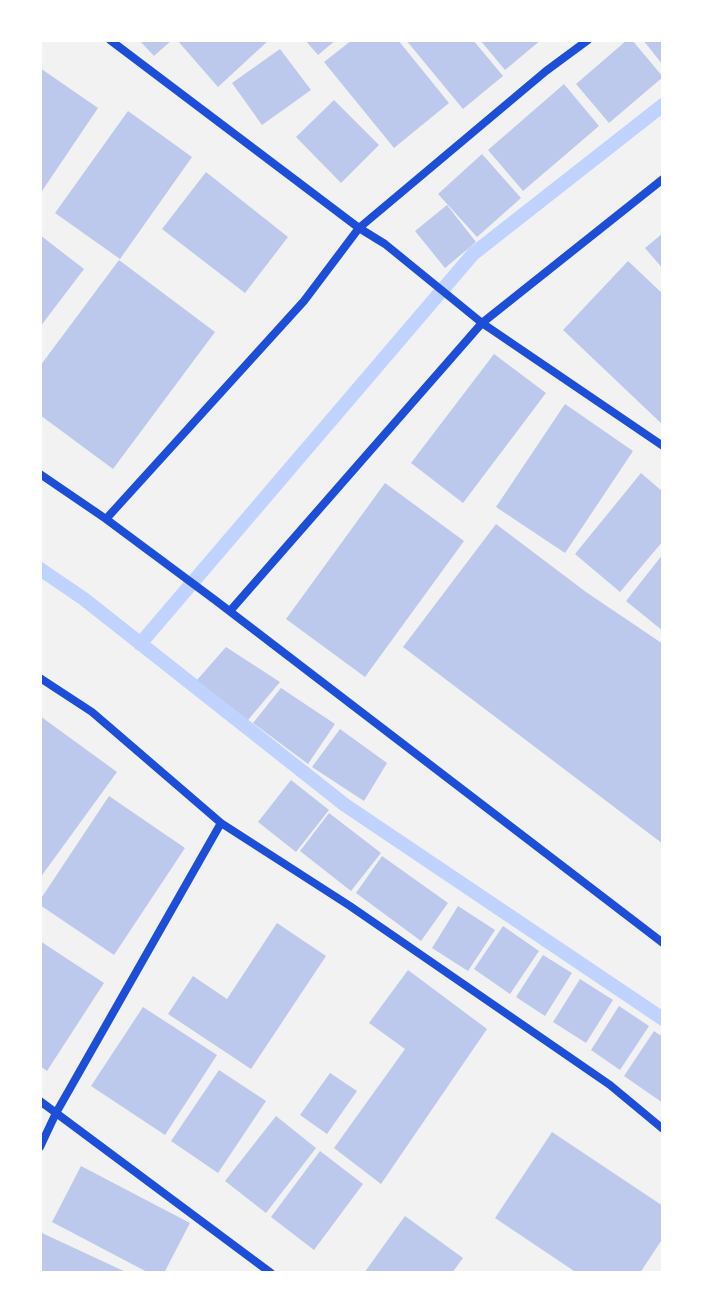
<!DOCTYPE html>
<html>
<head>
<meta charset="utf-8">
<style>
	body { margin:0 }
	#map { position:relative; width:703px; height:1313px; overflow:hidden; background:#f2f2f2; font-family:Roboto,sans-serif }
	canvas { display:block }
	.frame { position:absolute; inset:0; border:42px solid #fff; pointer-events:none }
</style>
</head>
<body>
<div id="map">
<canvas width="703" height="1313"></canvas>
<div class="frame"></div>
</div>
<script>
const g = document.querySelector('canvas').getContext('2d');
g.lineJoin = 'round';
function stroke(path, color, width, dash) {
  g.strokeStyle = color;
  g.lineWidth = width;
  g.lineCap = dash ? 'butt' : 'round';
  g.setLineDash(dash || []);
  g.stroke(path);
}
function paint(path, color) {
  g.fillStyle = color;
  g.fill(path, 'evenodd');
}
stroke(new Path2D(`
	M40,569L84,599L345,805L663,1019
	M140,644L473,254L663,105`), '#bfd3fe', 14);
paint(new Path2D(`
	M139,40H172L154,56Z
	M177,40H269L218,87Z
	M305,40H336L318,55Z
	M352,40H398L449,103L394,148L324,62Z
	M406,40H473L503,76L463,109Z
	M480,40H541L505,70Z
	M627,40H632L663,77L609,123L576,84Z
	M643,40H663V65Z
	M280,49L311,90L262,125L232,83Z
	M40,68L98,108L40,194Z
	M564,84L599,126L523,191L488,150Z
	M334,100L379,145L341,183L296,137Z
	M128,111L192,157L120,259L55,213Z
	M482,154L521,198L477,237L438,194Z
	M206,172L288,237L245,293L162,229Z
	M447,205L476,242L445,268L415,231Z
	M663,233V269L645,248Z
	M40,235L84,269L40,327Z
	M119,260L215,332L113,469L40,415V366Z
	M628,261L663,294V425L563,330Z
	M494,354L546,393L463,503L411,463Z
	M565,404L633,451L565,553L496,507Z
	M641,473L663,492V541L620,592L575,554Z
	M385,483L464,541L365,677L286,619Z
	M496,524L586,592L663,644V844L403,647Z
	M663,554V631L626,601Z
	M226,647L280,682L248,720L197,680Z
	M281,688L335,724L308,764L253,723Z
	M40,716L117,772L40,878Z
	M340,729L387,763L364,801L312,767Z
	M291,780L329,810L296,852L258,822Z
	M109,796L185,848L114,955L40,905V900Z
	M329,813L381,853L351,891L300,851Z
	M382,856L448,903L421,941L356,893Z
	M458,906L495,930L468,971L432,948Z
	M277,923L326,956L251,1069L168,1014L193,976L227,999Z
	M503,926L539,951L510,994L474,969Z
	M40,941L104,983L47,1071L40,1066Z
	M543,955L572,973L545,1016L516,997Z
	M408,970L487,1029L381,1184L334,1148L405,1049L369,1023Z
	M580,979L613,1000L586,1043L553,1022Z
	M619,1006L649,1026L620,1070L591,1050Z
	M143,1007L217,1055L165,1135L91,1086Z
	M654,1031L663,1037V1103L624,1076Z
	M219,1070L266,1101L218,1173L171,1141Z
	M330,1073L357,1091L327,1134L300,1115Z
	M276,1116L316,1148L266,1213L225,1181Z
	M552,1132L663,1206V1238L640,1273H577L495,1218Z
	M320,1151L363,1184L314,1250L271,1217Z
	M81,1166L190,1223L164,1273H149L52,1222Z
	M405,1216L463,1258L452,1273H364Z
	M42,1233L128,1273H40V1237Z`), '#bdc9ec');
stroke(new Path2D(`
	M110,40L359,228L385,244L482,323L663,446
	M40,474L106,519L215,600L663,943
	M106,519L304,301L359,228L546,71L588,40
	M230,611L482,323L663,179
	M40,678L92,712L221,823L350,906L610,1085L663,1129
	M40,1101L271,1273
	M40,1147L56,1113L221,823`), '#1d4ed8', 8);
</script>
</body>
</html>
